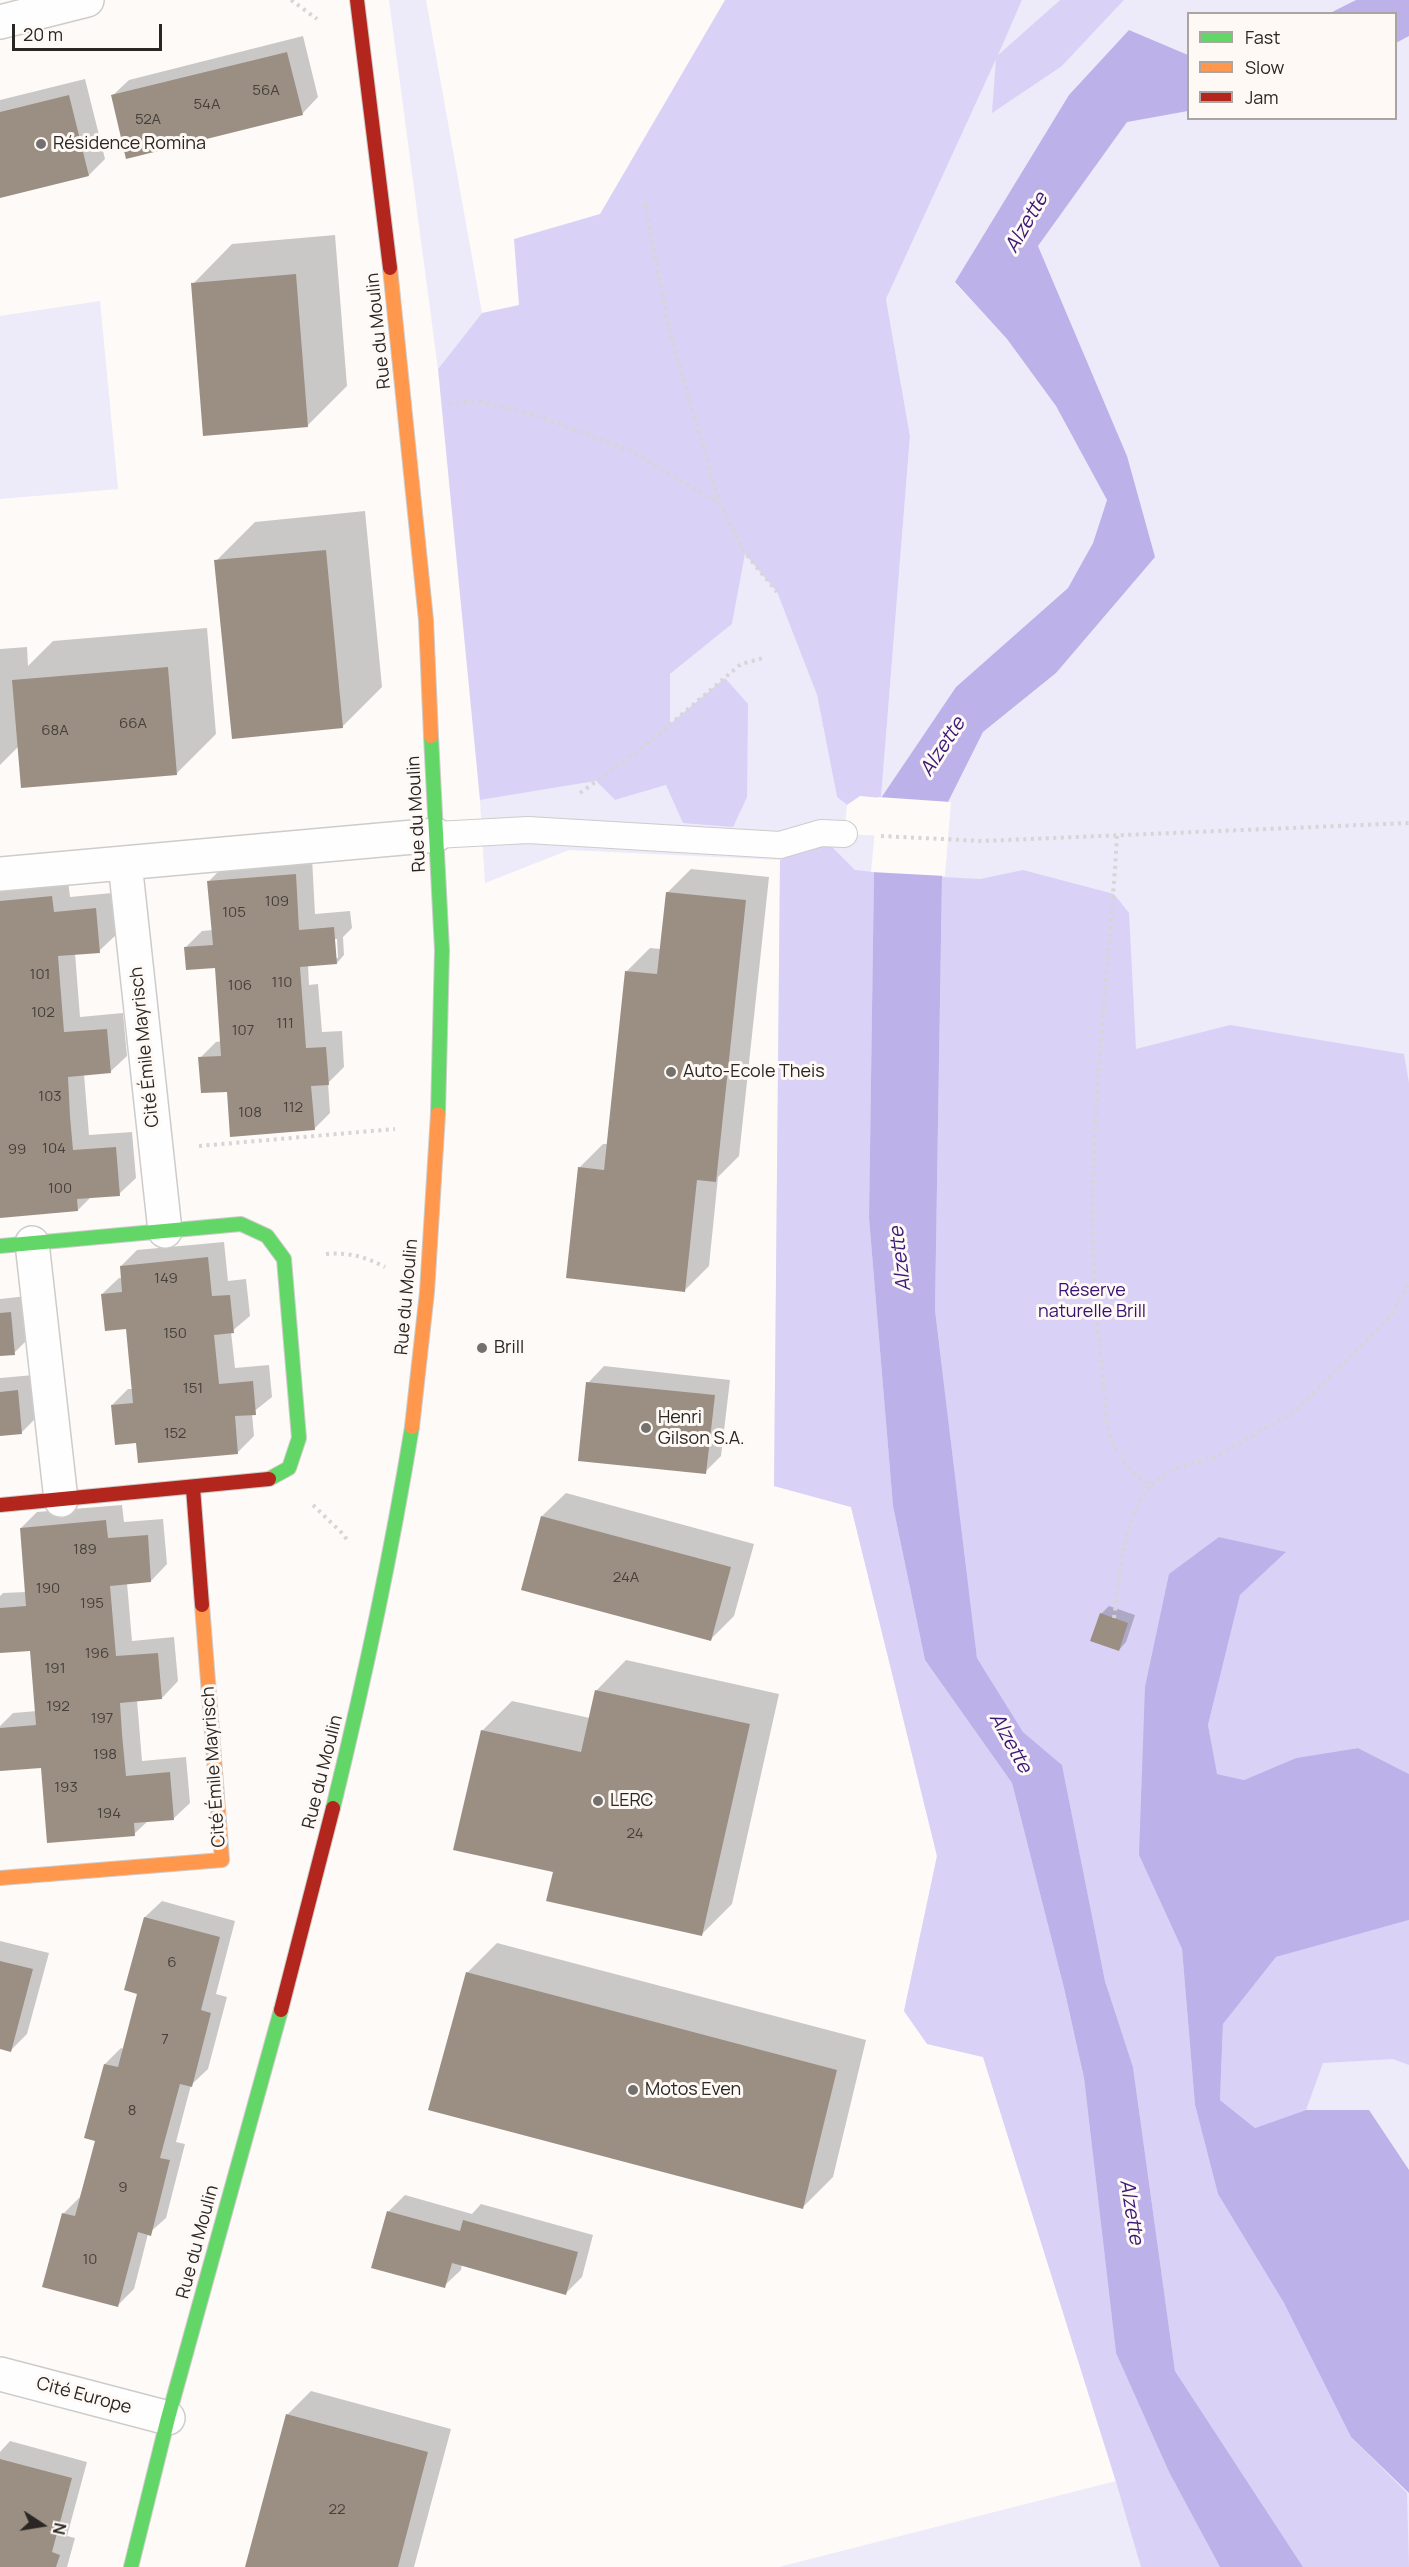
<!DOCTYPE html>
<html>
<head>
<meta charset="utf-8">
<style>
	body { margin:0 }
	#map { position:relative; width:1409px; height:2567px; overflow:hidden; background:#fdfaf8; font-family:Manrope,sans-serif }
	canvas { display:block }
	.legend { position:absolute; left:1187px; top:12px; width:210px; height:108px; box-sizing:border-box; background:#fff9f6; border:2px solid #a9a5a2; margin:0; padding:8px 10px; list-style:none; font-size:18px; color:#292623 }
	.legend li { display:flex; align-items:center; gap:12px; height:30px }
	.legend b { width:30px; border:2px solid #a9a5a2 }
	.north { position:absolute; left:12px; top:2495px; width:60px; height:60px; -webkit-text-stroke:4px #fff9f6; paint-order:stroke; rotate:102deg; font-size:16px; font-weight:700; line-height:24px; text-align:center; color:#292623 }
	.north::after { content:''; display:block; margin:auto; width:21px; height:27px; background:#292623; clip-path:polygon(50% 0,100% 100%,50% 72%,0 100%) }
	.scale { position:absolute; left:12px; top:24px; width:150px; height:27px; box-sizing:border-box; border:3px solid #292623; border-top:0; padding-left:8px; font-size:18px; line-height:21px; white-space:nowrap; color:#292623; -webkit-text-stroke:4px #fff9f6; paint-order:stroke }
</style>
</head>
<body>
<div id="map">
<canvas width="1409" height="2567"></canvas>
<ul class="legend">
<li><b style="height:8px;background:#63d668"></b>Fast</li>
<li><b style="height:8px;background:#ff974d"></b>Slow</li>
<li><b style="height:8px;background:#b3261e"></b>Jam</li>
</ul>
<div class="north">N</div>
<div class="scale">20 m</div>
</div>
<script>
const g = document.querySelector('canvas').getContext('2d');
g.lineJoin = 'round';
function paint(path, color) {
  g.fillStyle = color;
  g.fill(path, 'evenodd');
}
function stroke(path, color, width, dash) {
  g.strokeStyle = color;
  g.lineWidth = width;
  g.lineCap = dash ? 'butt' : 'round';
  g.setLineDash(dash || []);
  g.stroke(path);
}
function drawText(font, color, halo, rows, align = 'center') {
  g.font = font + ' Manrope,sans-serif';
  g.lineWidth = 6;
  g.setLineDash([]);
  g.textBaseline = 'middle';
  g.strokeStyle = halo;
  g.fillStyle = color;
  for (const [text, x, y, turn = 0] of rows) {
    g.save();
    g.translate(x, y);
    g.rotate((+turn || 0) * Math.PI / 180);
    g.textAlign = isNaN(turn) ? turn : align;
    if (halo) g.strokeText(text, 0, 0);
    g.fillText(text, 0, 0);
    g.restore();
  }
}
paint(new Path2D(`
	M389,0H426L482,313L438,369Z
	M1022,0H1060L997,56L1062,66L1124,0H1356L1330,13L1188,14V55L1129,30L955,283L1007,339L1056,406L1107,500L1093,543L1068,588L956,687L881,798L910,436L886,299Z
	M1409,36V2567H779L1116,2481L983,2057L927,2044L904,2011L937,1856L851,1507L774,1486L780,860L569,850L485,883L480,800L596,781L615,800L666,785L670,674L732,624L745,553L777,592L817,695L837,797L847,805L844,834L945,839L948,802L983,732L1056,673L1127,456L1038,246L1127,121L1188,111V118H1396V43Z
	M100,301L118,489L0,499V316Z`), '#edeaf9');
paint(new Path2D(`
	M725,0H1022L998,55L1060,0H1124L1062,66L992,113L996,59L886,299L910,436L881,798L860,796L847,805L837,797L817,695L777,592L745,554L732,624L670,674V724L725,678L748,704L747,797L733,827L683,823L666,785L615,800L596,781L480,800L438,369L482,313L519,305L514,239L600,214Z
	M826,841L855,870L874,872L869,1218L893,1506L925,1660L1012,1783L1064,1988L1084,2078L1116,2353L1169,2472L1220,2567H1141L1116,2482L983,2057L927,2044L904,2011L937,1856L851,1507L774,1486L780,860Z
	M1023,870L1114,894L1129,913L1136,1049L1230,1025L1404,1054L1409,1083V1774L1358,1748L1296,1758L1244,1780L1216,1774L1208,1725L1240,1595L1285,1553L1219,1537L1139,1855L1182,1949L1195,2105L1218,2194L1284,2303L1351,2437L1407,2493L1409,2567H1303L1175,2371L1133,2067L1105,1981L1062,1765L1023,1732L977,1658L935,1310L942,877L980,879Z
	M1409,1920V2065L1393,2059L1323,2063L1306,2110L1255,2128L1220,2100L1223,2024L1276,1957Z`), '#d9d2f6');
paint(new Path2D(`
	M1356,0H1409V36L1396,43V14L1330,13Z
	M1129,30L1188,55V111L1127,122L1038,246L1127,456L1155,557L1056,673L983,732L948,802L942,877L935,1310L977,1658L1023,1732L1062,1765L1105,1981L1133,2067L1175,2371L1303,2567H1220L1169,2472L1116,2353L1084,2078L1064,1988L1012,1783L925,1660L893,1506L869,1218L874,872L881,798L956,687L1068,588L1093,543L1107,500L1056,406L1007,339L955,282L1069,95Z
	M1219,1537L1286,1552L1240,1595L1208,1725L1217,1774L1244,1780L1296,1758L1358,1748L1409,1774V1920L1276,1957L1223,2024L1220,2100L1255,2128L1306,2110H1369L1409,2170V2493L1351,2437L1284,2303L1218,2194L1195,2105L1182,1949L1139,1855L1145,1687L1169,1574Z`), '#bdb1ea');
paint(new Path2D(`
	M878,797L951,802L945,876L871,872Z`), '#fdfaf8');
paint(new Path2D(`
	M303,36L318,97L302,114L112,96L129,80Z
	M85,79L105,159L89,175L0,197V100Z
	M335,235L347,386L307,426L193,284L232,244Z
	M365,511L382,687L342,727L216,561L255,522Z
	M207,628L216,734L176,774L19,746L0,765V649L27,647L28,666L53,641Z
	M312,858L315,914L350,911L352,928L343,937L344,955L337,963L308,965L309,985L318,984L322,1032L342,1031L344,1067L328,1083L330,1113L314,1129L228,1090L200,1058L216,1042L222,1041L217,967L186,947L202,931L213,930L209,881L225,865ZM334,939H337L338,958H335Z
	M691,869L769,877L739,1156L718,1177L709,1266L685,1290L579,1168L603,1144H608L626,972L650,948L661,949L667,893Z
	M68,880L70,897L112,893L116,935L99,951L75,953L80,1017L123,1013L127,1056L110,1072L84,1074L86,1099L89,1135L132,1132L136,1178L119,1194L91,1197L78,1210L0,1217V887Z
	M224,1242L228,1281L246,1279L250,1316L231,1332L235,1368L269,1365L272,1397L252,1413L254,1436L238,1452L138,1441L112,1405L128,1389H133L127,1328L102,1294L119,1278H122L121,1266L137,1250Z
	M27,1296L30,1337L14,1353L0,1355V1299Z
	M604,1366L730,1380L721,1456L705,1472L588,1383Z
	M34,1375L38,1416L22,1432L0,1435V1378Z
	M566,1493L754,1544L734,1616L710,1640L542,1516Z
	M122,1505L124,1522L163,1519L167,1564L151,1581L127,1583L132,1641L174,1637L178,1681L162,1698L137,1700L142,1761L186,1757L190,1803L173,1819L148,1821L134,1834L42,1766L0,1770V1726L13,1713L37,1711L31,1649L0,1652V1596L3,1593L26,1592L21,1528L37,1512Z
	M1109,1606L1135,1615L1126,1642L1119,1650L1101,1614Z
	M626,1660L779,1694L732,1904L702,1934L555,1871L482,1731L512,1701L590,1718L596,1691Z
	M162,1901L235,1921L216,1994L227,1997L208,2069L191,2085L176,2142L185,2144L166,2218L148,2234L134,2289L118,2305L44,2286L64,2213L80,2197L97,2139L105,2064L121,2048L124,2049L139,1992L145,1917Z
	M0,1941L49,1953L27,2034L11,2050L0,2047Z
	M497,1943L866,2040L833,2177L803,2207L467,1973Z
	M405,2195L472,2214L481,2204L593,2235L582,2277L566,2293L462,2264L461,2270L444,2286L388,2212Z
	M311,2391L451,2429L414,2567H246L287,2415Z
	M10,2441L87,2462L67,2536L75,2538L67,2567H0V2452Z`), '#0003');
paint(new Path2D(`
	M287,52L303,115L126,159L111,95Z
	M69,95L89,176L0,198V112Z
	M296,274L308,427L203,436L191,283Z
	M326,550L343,728L232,739L214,560Z
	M168,667L177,775L21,788L12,680Z
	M296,874L299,930L334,927L337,964L300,967L306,1048L326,1047L329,1085L311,1086L315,1130L230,1137L227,1092L201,1093L198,1057L221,1056L215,968L186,970L184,947L213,945L207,881Z
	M666,892L746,900L716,1182L697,1180L685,1292L566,1278L578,1167L604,1170L625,971L657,974Z
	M52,896L54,912L96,908L100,953L58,956L64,1032L107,1029L111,1073L68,1077L70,1116L73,1150L116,1147L120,1196L77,1199L78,1211L0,1218V901Z
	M208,1257L212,1296L230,1295L234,1333L214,1335L219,1384L253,1381L256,1415L235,1416L238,1454L138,1463L136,1443L115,1445L111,1405L133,1403L126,1329L105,1331L101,1294L122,1292L120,1266Z
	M11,1312L15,1355L0,1356V1313Z
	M586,1382L715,1395L706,1474L578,1461Z
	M18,1390L22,1434L0,1436V1392Z
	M541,1516L731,1567L711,1641L521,1590Z
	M106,1520L108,1538L148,1535L151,1582L110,1586L116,1656L158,1653L162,1699L120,1703L122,1734L126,1776L170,1772L174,1820L134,1823L135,1836L47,1843L41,1768L0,1771V1728L36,1725L30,1651L0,1653V1608L26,1606L20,1528Z
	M1100,1613L1128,1623L1119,1651L1090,1641Z
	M595,1690L750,1724L702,1936L546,1901L553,1872L453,1850L481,1730L581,1752Z
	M144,1917L220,1937L201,2010L211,2013L192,2087L180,2084L160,2158L170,2160L151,2236L138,2232L118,2307L42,2287L62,2213L75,2216L95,2141L84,2138L104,2064L118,2067L137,1994L124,1990Z
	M0,1961L33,1969L11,2052L0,2049Z
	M466,1972L837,2070L803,2209L428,2110Z
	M387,2211L460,2231L463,2220L578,2252L566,2295L452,2263L445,2288L371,2268Z
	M286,2414L428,2452L398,2567H245Z
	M0,2459L72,2478L52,2552L60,2555L56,2567H0Z`), '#9b8f83');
const lane = new Path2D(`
	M436,835L528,830L780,845L821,833L844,834`);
const street = new Path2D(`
	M0,22L87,0
	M125,863L165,1231
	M0,874L436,835
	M32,1243L61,1500
	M0,2374L168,2418`);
const fast = new Path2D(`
	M431,736L442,950L438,1114
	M0,1246L241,1224L267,1236L284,1259L299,1438L289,1468L269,1479
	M333,1808C364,1682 391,1556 412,1427
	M131,2567L168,2418L281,2010`);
const slow = new Path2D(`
	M390,268L426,620L431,736
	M412,1427L427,1292L438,1114
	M0,1878L222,1860L202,1605`);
const jam = new Path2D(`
	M357,0L390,268
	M193,1488L202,1605
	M0,1505L269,1479
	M281,2010L333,1808`);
stroke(lane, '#ceccca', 28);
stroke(street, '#ceccca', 36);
stroke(fast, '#ceccca', 16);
stroke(slow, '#ceccca', 16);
stroke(jam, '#ceccca', 16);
stroke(new Path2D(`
	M291,0L317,19
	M645,204L669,329L720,504L745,553L777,592
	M449,404L476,401L535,415L631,451L719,503
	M580,793L647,744L741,664L763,658
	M881,836L982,841L1409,823
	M1117,836C1107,1011 1078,1189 1102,1365C1104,1385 1105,1423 1112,1441C1119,1459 1134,1474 1150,1485L1174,1469L1217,1456L1297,1410L1390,1317L1409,1282
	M199,1146L395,1129
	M326,1254C348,1252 366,1257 385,1267
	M313,1505L343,1534L349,1543
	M1114,1618C1121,1570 1121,1525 1150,1485`), '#d7d5d5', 4, [3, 4.5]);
stroke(lane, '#fffefe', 26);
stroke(street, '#fffefe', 33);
stroke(fast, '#63d668', 14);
stroke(slow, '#ff974d', 14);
stroke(jam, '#b3261e', 14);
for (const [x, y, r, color] of [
	[41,144,6,"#73706e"],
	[671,1072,6,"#73706e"],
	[482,1348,6,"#73706e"],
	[646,1428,6,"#73706e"],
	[598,1801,6,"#73706e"],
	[633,2090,6,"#73706e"]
]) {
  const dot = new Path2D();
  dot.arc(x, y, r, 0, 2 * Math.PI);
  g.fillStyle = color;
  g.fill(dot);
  stroke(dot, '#fff9f6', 2);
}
drawText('15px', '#46403b', null, [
	["56A",266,91],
	["54A",207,105],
	["52A",148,120],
	["66A",133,724],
	["68A",55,731],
	["109",277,902],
	["105",234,913],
	["101",40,975],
	["110",282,983],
	["106",240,986],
	["102",43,1013],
	["111",285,1024],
	["107",243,1031],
	["103",50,1097],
	["112",293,1108],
	["108",250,1113],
	["104",54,1149],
	["99",17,1150],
	["100",60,1189],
	["149",166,1279],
	["150",175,1334],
	["151",193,1389],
	["152",175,1434],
	["189",85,1550],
	["24A",626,1578],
	["190",48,1589],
	["195",92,1604],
	["196",97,1654],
	["191",55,1669],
	["192",58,1707],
	["197",102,1719],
	["198",105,1755],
	["193",66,1788],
	["194",109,1814],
	["24",635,1834],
	["6",172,1963],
	["7",165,2040],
	["8",132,2111],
	["9",123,2188],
	["10",90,2260],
	["22",337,2510]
]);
drawText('18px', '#292623', '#fff9f6', [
	["Résidence Romina",53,144],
	["Auto-Ecole Theis",683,1072],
	["Brill",494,1348],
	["Henri",658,1418],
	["Gilson S.A.",658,1439],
	["LERC",610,1801],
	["Motos Even",645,2090]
], 'left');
drawText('18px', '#292623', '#fff9f6', [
	["Rue du Moulin",379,331,-96],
	["Rue du Moulin",417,814,-93],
	["Cité Émile Mayrisch",145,1047,-96],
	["Rue du Moulin",407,1297,-85],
	["Cité Émile Mayrisch",214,1767,-94],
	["Rue du Moulin",323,1772,-76],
	["Rue du Moulin",198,2242,-75],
	["Cité Europe",84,2396,15]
]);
drawText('18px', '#351171', '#fff9f6', [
	["Réserve",1092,1291],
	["naturelle Brill",1092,1312]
]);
drawText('italic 20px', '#391877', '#fff9f6', [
	["Alzette",1027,223,-60],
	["Alzette",943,747,-57],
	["Alzette",901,1259,-97],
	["Alzette",1010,1743,61],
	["Alzette",1131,2212,81]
]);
</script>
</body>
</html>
